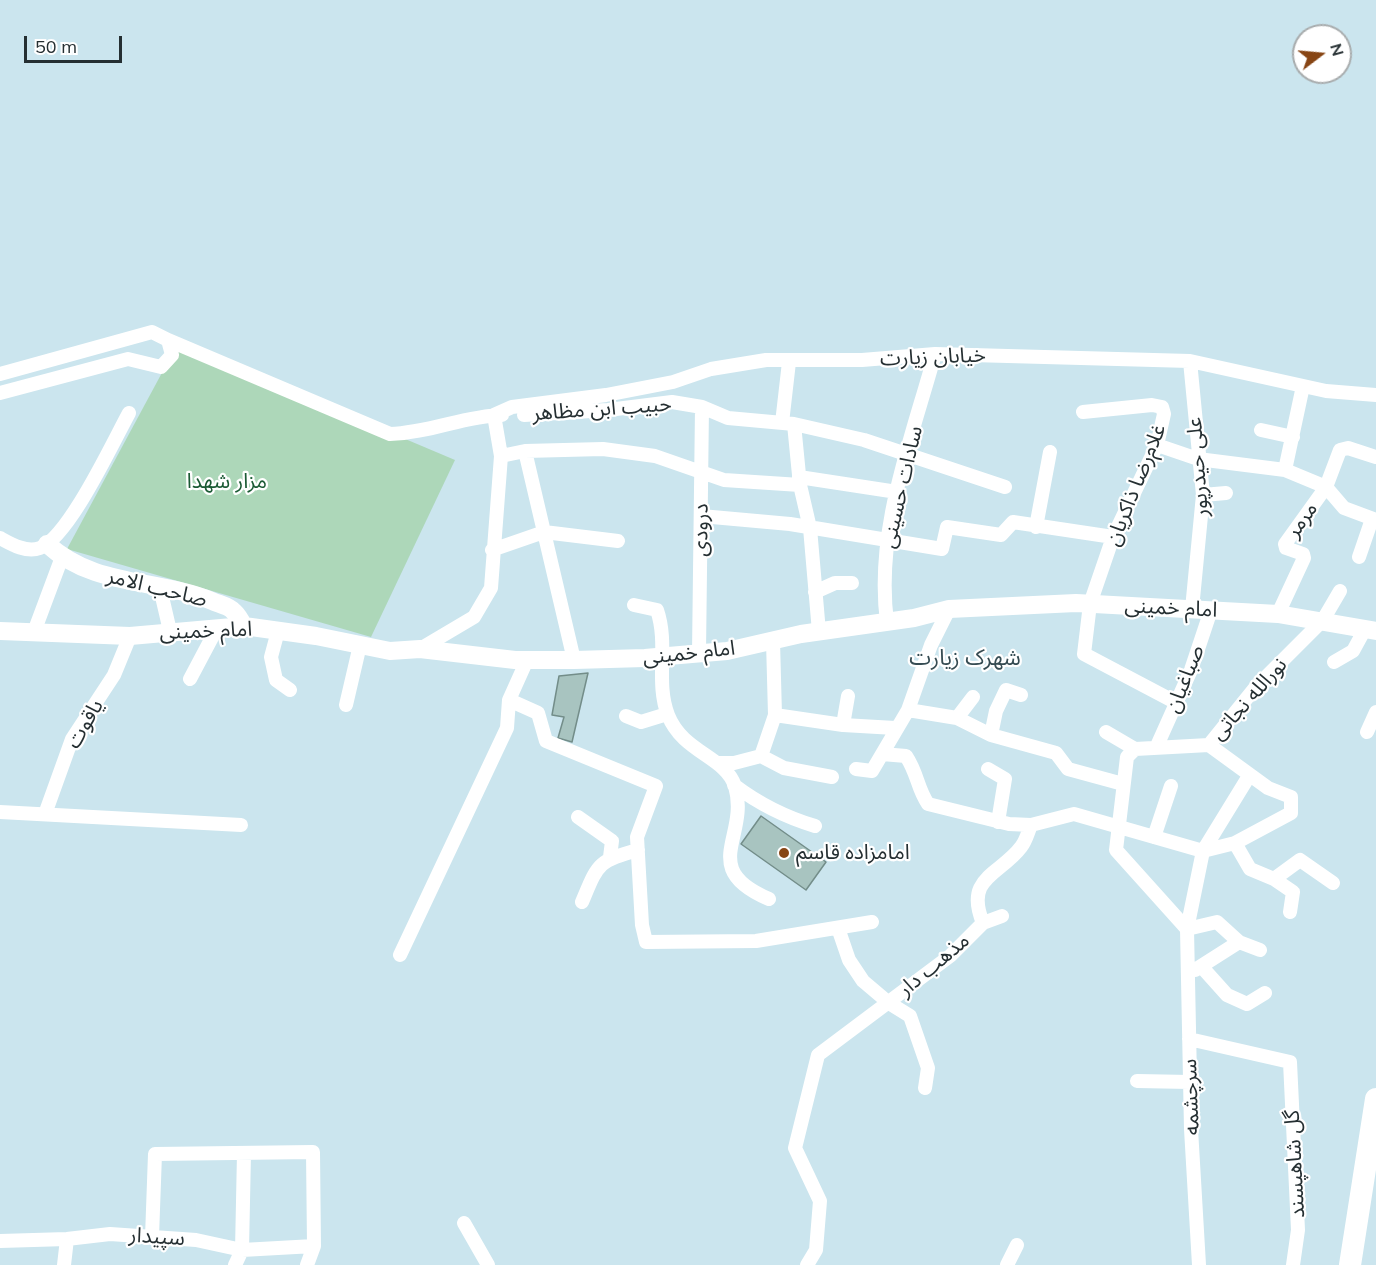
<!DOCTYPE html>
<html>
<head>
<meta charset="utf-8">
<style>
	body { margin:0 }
	#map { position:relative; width:1376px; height:1265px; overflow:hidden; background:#cbe5ee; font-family:Mulish,sans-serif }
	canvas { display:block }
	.north { position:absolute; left:1292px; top:24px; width:60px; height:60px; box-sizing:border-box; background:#fff; border:2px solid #a8acad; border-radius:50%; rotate:74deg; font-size:16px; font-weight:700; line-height:24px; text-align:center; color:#252f32 }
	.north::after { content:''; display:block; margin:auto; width:21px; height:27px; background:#874514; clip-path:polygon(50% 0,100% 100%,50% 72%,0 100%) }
	.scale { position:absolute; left:24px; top:36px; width:98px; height:27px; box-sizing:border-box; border:3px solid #252f32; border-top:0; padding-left:8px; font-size:18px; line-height:21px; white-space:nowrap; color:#252f32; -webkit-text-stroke:4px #fff; paint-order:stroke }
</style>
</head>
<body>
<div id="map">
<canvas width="1376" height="1265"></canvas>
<div class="north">N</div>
<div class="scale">50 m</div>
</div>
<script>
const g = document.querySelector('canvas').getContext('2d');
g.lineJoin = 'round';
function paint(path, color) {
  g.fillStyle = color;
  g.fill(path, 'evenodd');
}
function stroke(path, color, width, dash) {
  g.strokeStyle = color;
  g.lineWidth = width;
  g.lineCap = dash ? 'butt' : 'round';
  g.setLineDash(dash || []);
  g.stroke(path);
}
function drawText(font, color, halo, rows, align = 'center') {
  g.font = font + ' Mulish,"Noto Sans Arabic",sans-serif';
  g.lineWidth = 4.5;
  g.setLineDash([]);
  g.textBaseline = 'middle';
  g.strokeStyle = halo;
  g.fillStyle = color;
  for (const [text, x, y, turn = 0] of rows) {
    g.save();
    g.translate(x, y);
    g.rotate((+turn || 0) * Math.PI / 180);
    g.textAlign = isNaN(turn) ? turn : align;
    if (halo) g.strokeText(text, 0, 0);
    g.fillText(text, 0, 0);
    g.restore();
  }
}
paint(new Path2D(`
	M178,343L455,460L371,637L67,549Z`), '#add7b9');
const building = new Path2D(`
	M588,673L572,742L558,738L564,717L552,715L559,676Z
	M761,816L826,862L806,890L741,844Z`);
paint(building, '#a8c4c0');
stroke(building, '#738d89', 1.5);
stroke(new Path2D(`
	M168,340L390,434C429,433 464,416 502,415
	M1190,361L1203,495L1192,609
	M0,374L152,332L168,340L172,355L161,367L128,359L0,393
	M1083,412L1152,405L1162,407L1164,414L1157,445L1113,537L1090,604L1084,654L1175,702
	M494,415L512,407L606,395L673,382L711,369L766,360H862L935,354L1190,361L1326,391L1376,395
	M524,415L608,410L672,402L702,407L728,418L794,424L864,440L1005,487
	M782,423L789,362
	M794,424L800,485L810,528L819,632
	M1261,430L1293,437
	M1157,445L1198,459L1285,470L1326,487L1344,508L1376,520
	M525,451L574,660
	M501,456L525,451L603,449L655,456L724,480L800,485
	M1285,470L1303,386
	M799,477L897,492
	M1203,495L1226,493
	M701,516L790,524L942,549L947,527L1001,535L1013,522L1113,537
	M1036,527L1050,452
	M0,538C11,544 26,553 40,548C69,537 113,442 129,413
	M492,550L544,532L618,541
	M1359,557L1372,519
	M160,588L170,631
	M815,592L835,583H852
	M634,605L657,610C669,645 655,682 668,715C683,753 725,756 735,786C750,837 697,868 769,899
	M1278,614L1304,558L1303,554L1286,548L1285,544L1326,487L1340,450L1348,448L1376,457
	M887,622C875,531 911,441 935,354
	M278,631L271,657L276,680L290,690
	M34,632L62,557
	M420,649L474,617L491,588L501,456L494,415
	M699,653L702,407
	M1334,662L1353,651L1365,629
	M190,679L217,628
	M509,700L538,713L546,741L656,786L637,837L642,925L646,942L756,941L872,922
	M346,705L360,645
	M908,710L957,718L991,735L1056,753L1068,769L1123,784
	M775,715L843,725L895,728
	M626,716L641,722L667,714
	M957,718L973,697
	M843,725L848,696
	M1106,732L1135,749
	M1367,732L1376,712
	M991,735L996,711L1006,690L1021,695
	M1156,748L1191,670L1211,610
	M882,754L906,756C918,774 917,788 928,804L1009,824L1031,825L1074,814L1203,851L1235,843L1291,813V797L1268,788L1209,745
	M761,756L784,768L832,777
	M719,763H734L761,756L775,715L773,641
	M856,769L872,771L908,710L931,645L949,609
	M988,769L1005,779L998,822
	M734,785C759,804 785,817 815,826
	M0,812L241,825
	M45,814L72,739L114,675L130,636
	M578,817L612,841L610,857
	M1154,837L1171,786
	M1235,843L1250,869L1274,879L1293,892L1290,912
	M1274,879L1300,860L1333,883
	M582,902C598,864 597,861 638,850
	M983,923L1002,916
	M838,928L849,960L863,981L889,1003L910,1016L928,1068L925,1088
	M1187,929L1116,850L1127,757L1135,749L1209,745L1255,688L1323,620L1340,591
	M1187,929L1217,922L1239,942L1260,950
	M400,955L507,728L509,700L527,660
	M1201,966L1227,995L1247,1004L1265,993
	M1195,970L1239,942
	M1189,1039L1290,1062L1298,1230L1293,1265
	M1137,1081L1190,1082
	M464,1223L488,1265
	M152,1237L155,1154L313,1152L314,1246L307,1265
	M0,1241L67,1239L110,1234L196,1240L242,1250L314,1246
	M64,1265L67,1239
	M235,1265L242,1250L244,1153
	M807,1265L816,1250L820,1201L795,1148L818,1055L950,956L983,923C964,877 1000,875 1021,847C1026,841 1028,832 1031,825
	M1007,1265L1017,1245
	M1199,1265L1191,1129L1187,929L1203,851L1249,776`), '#fff', 14);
stroke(new Path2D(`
	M47,544C95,588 156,578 212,601C218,604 229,606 233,611C238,614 241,622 244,626
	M0,631L130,636L244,626L316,636L390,651L420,649L515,660H574L645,658L727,651L801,634L914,618L949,609L1076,603L1278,614L1376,631`), '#fff', 18);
stroke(new Path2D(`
	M1350,1265L1376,1099`), '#fff', 22);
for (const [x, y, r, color] of [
	[784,853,6,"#874514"]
]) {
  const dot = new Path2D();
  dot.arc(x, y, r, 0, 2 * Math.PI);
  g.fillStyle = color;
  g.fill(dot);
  stroke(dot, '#fff', 2);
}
drawText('21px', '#252f32', '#fff', [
	["خیابان زیارت",933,357,-2],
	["حبیب ابن مظاهر",602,409,-4],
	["علی حیدرپور",1198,467,-94],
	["غلام‌رضا ذاکریان",1136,485,-68],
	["سادات حسینی",902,487,-77],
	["مرمر",1302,520,-55],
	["درودی",701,530,-89],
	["صاحب الامر",157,588,14],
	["امام خمینی",1171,608,3],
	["امام خمینی",206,631,-2],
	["امام خمینی",689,653,-6],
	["صباغیان",1185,679,-68],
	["نورالله نجاتی",1249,699,-48],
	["یاقوت",85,724,-60],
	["مذهب دار",934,965,-40],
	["سرچشمه",1191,1097,-92],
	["گل شاهپسند",1295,1164,-93],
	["سپیدار",157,1237,4]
]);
drawText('21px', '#1b5a34', '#fff', [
	["مزار شهدا",227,482]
]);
drawText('21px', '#252f32', '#fff', [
	["امامزاده قاسم",796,853]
], 'left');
drawText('22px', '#364c53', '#fff', [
	["شهرک زیارت",965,658]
]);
</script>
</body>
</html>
